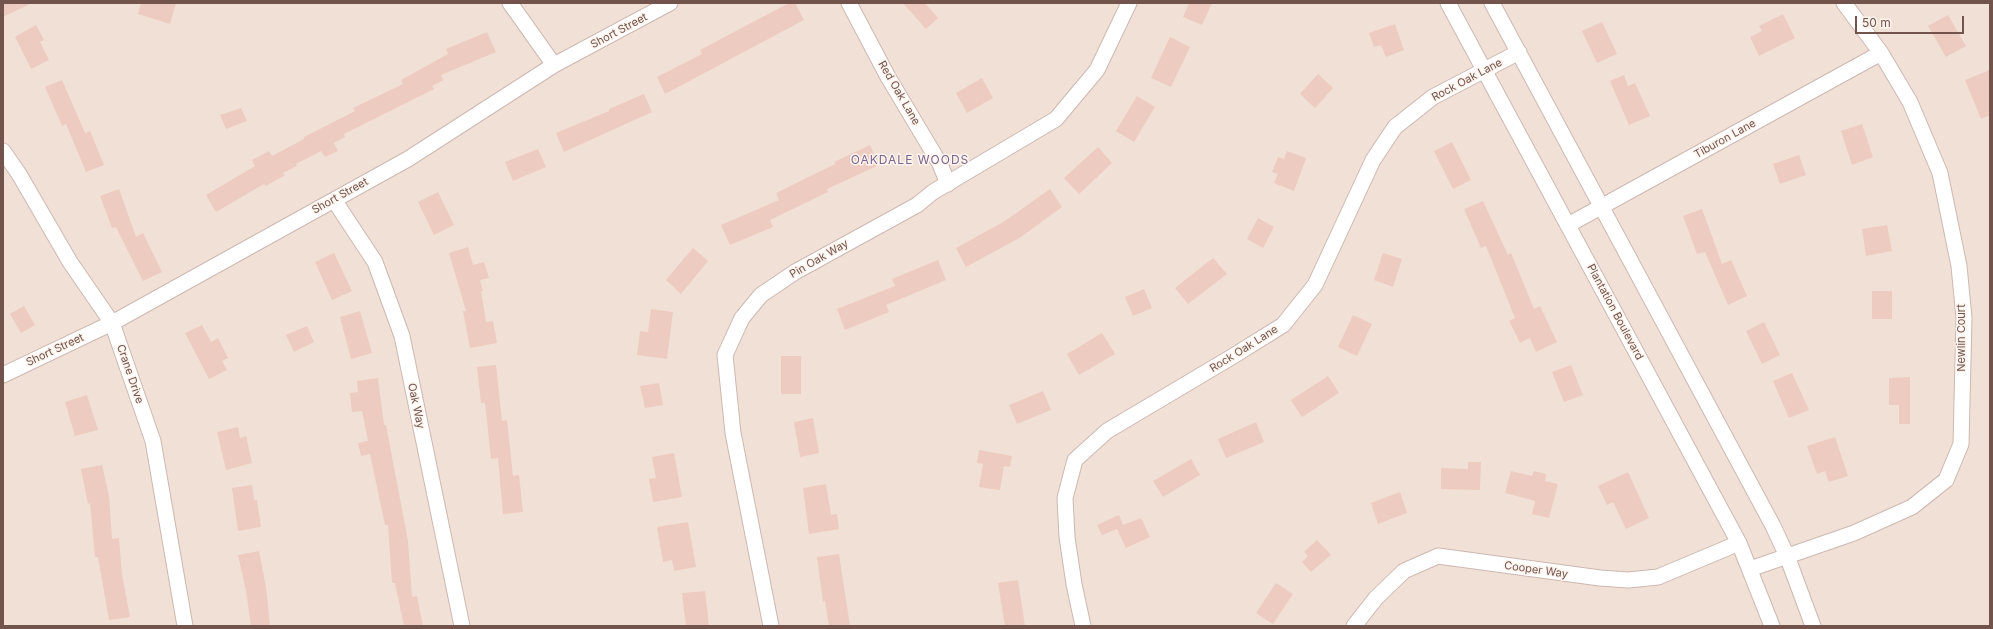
<!DOCTYPE html>
<html>
<head>
<meta charset="utf-8">
<style>
	body { margin:0 }
	#map { position:relative; width:1993px; height:629px; overflow:hidden; background:#faefe7; font-family:Inter,sans-serif }
	canvas { display:block }
	.frame { position:absolute; inset:0; border:4px solid #72544d; pointer-events:none }
	.scale { position:absolute; left:1855px; top:16px; width:109px; height:18px; box-sizing:border-box; border:2px solid #72544d; border-top:0; padding-left:5px; font-size:12px; line-height:14px; white-space:nowrap; color:#72544d; -webkit-text-stroke:3px #fdf4ed; paint-order:stroke }
</style>
</head>
<body>
<div id="map">
<canvas width="1993" height="629"></canvas>
<div class="frame"></div>
<div class="scale">50 m</div>
</div>
<script>
const g = document.querySelector('canvas').getContext('2d');
g.lineJoin = 'round';
function paint(path, color) {
  g.fillStyle = color;
  g.fill(path, 'evenodd');
}
function stroke(path, color, width, dash) {
  g.strokeStyle = color;
  g.lineWidth = width;
  g.lineCap = dash ? 'butt' : 'round';
  g.setLineDash(dash || []);
  g.stroke(path);
}
function drawText(font, color, halo, rows, align = 'center') {
  g.font = font + ' Inter,sans-serif';
  g.lineWidth = 3;
  g.setLineDash([]);
  g.textBaseline = 'middle';
  g.strokeStyle = halo;
  g.fillStyle = color;
  for (const [text, x, y, turn = 0] of rows) {
    g.save();
    g.translate(x, y);
    g.rotate((+turn || 0) * Math.PI / 180);
    g.textAlign = isNaN(turn) ? turn : align;
    if (halo) g.strokeText(text, 0, 0);
    g.fillText(text, 0, 0);
    g.restore();
  }
}
paint(new Path2D(`
	M3,3H1990V626H3Z`), '#f1e0d6');
paint(new Path2D(`
	M3,3H32L3,17Z
	M141,3H176L170,24L138,14Z
	M789,3H795L804,20L665,94L657,77L702,54L700,50Z
	M903,3H925L938,18L926,29Z
	M1189,3H1212L1202,25L1183,17Z
	M1783,14L1795,38L1759,56L1750,37L1762,31L1759,26Z
	M1948,15L1966,46L1946,57L1928,26Z
	M1602,22L1617,54L1597,63L1582,31Z
	M1395,24L1404,50L1386,57L1381,45L1374,47L1369,33Z
	M36,25L44,40L40,42L49,60L31,69L15,37Z
	M487,32L496,52L441,75L443,80L432,86L434,89L344,134L345,137L334,143L338,151L325,157L321,151L296,164L297,166L283,173L285,175L266,186L264,184L216,212L206,195L255,166L252,160L269,151L272,156L304,139V137L355,111L353,108L403,84L401,80L448,54L446,49Z
	M1170,37L1190,47L1171,87L1151,78Z
	M1990,70V115L1981,119L1965,80Z
	M1318,74L1333,88L1315,108L1300,94Z
	M1624,75L1628,86L1635,83L1650,116L1629,125L1610,81Z
	M982,78L993,98L967,113L956,93Z
	M62,80L85,133L90,131L104,165L86,172L66,124L62,126L45,87Z
	M644,94L652,112L564,152L556,133L609,111V109Z
	M1137,96L1155,107L1134,142L1116,131Z
	M241,108L247,121L226,129L220,115Z
	M1862,124L1873,157L1852,165L1841,131Z
	M1452,142L1471,180L1453,189L1434,151Z
	M870,145L879,165L827,189L828,192L770,220L773,227L730,245L721,225L779,200L776,193L835,164L834,162Z
	M1098,147L1112,163L1079,194L1064,178Z
	M538,149L546,167L513,181L505,162Z
	M1287,151L1306,158L1294,191L1274,183L1278,174L1272,172L1278,157L1284,159Z
	M1799,155L1806,175L1780,184L1773,164Z
	M119,189L136,237L143,233L162,272L143,281L116,227L112,228L100,196Z
	M1050,189L1062,207L1021,237L966,267L956,248L1005,221Z
	M438,192L454,225L434,235L418,202Z
	M1483,201L1508,255L1511,253L1534,309L1540,306L1557,342L1536,352L1530,338L1520,343L1509,321L1515,318L1486,246L1481,248L1464,209Z
	M1702,209L1722,264L1731,260L1747,296L1728,305L1705,252L1697,254L1683,216Z
	M1258,218L1274,227L1263,248L1247,239Z
	M1887,225L1892,251L1866,256L1862,229Z
	M468,247L473,265L484,262L489,278L480,280L483,291H481L486,322L493,321L497,343L470,348L463,311H466L449,253Z
	M693,248L708,261L681,294L666,280Z
	M334,253L352,291L332,300L315,262Z
	M1383,253L1402,259L1393,287L1374,280Z
	M1213,258L1227,274L1188,304L1175,288Z
	M938,260L946,280L886,305L889,312L845,330L837,309L895,286L892,279Z
	M1144,289L1152,308L1133,316L1125,297Z
	M1872,291H1892V319H1872Z
	M24,306L35,325L21,333L10,314Z
	M651,309L673,312L667,359L637,355L640,331L648,332Z
	M360,311L372,353L351,359L340,317Z
	M1353,315L1372,324L1357,356L1338,347Z
	M1764,322L1780,355L1762,364L1746,331Z
	M202,325L211,342L218,338L228,358L222,361L227,370L209,379L185,333Z
	M307,326L314,342L294,352L286,335Z
	M1102,333L1115,354L1079,375L1067,354Z
	M781,356H801V394H781Z
	M496,365L502,421L507,420L513,476L519,475L523,512L503,514L498,458L491,459L485,403H481L477,367Z
	M1571,365L1583,395L1564,402L1552,372Z
	M1792,373L1809,410L1789,418L1773,381Z
	M1328,376L1339,393L1302,417L1291,400Z
	M1910,377V424H1899V405H1889V378Z
	M378,378L384,425H386L408,541L412,597L417,596L423,626H404L395,583H392L388,525H385L370,454L361,456L358,443L368,441L362,411L352,412L350,393L358,392L357,381Z
	M659,383L663,405L645,408L640,386Z
	M1043,391L1051,410L1017,424L1009,405Z
	M87,395L98,430L75,436L65,402Z
	M813,418L819,453L800,457L794,422Z
	M1256,422L1264,442L1226,458L1218,439Z
	M238,427L240,438L246,436L252,463L226,470L217,432Z
	M1835,437L1848,476L1829,482L1825,471L1817,474L1807,446Z
	M979,450L1012,456L1010,467L1004,466L1000,490L979,487L983,464L977,463Z
	M674,453L682,497L653,502L649,479L656,478L652,457Z
	M1191,459L1200,475L1163,497L1153,481Z
	M1468,462H1481L1480,490L1441,489V468L1468,469Z
	M102,465L109,496L112,539L119,538L122,574L130,617L109,620L98,557H95L90,503L88,504L81,469Z
	M1511,471L1532,476L1534,471L1546,474L1545,481L1558,484L1549,518L1532,514L1535,501L1505,493Z
	M1628,472L1649,518L1626,529L1613,502L1607,505L1598,486Z
	M826,484L831,515L837,514L839,529L809,534L803,488Z
	M252,485L254,500H257L261,527L238,531L232,488Z
	M1400,492L1407,513L1378,524L1371,503Z
	M1119,515L1123,525L1141,518L1150,537L1126,548L1117,529L1102,535L1097,525Z
	M688,522L696,567L674,571L672,560L663,562L657,527Z
	M1317,540L1331,555L1311,572L1302,562L1308,556L1304,552Z
	M259,551L266,587L270,626H251L246,591L238,555Z
	M839,554L850,626H829L825,601L823,602L817,557Z
	M1018,580L1025,626H1005L998,583Z
	M1276,583L1293,594L1273,624L1256,613Z
	M705,591L709,626H686L682,593Z`), '#eecbc0');
const minor = new Path2D(`
	M510,3L554,65
	M849,3L888,77L940,164L948,184
	M1448,3L1739,543L1772,626
	M1492,3L1773,526L1787,556L1813,626
	M3,151L19,174L70,262L112,323L153,441L185,626
	M334,200L375,262L402,336L462,626
	M1568,225L1881,53
	M3,375L112,323L408,159L554,65L670,3
	M1750,569L1854,533L1912,507L1946,480L1961,444L1964,318L1959,266L1940,173L1910,102L1881,53L1844,3
	M771,626L733,433L725,355L742,318L761,295L795,272L917,205L933,192L1056,119L1097,70L1129,3
	M1083,626L1074,584L1067,537L1065,498L1075,460L1107,431L1230,358L1283,325L1315,285L1373,160L1395,127L1433,97L1519,52
	M1354,626L1376,598L1404,571L1438,556L1600,578L1628,580L1658,577L1739,543`);
stroke(minor, '#cdb8b1', 17);
stroke(minor, '#fff', 15);
drawText('11px', '#72544d', '#fdf4ed', [
	["Short Street",619,31,-28],
	["Rock Oak Lane",1467,80,-28],
	["Red Oak Lane",899,93,60],
	["Tiburon Lane",1725,139,-29],
	["Short Street",340,196,-29],
	["Pin Oak Way",819,259,-30],
	["Plantation Boulevard",1615,312,62],
	["Newlin Court",1962,338,-90],
	["Rock Oak Lane",1244,349,-32],
	["Short Street",55,350,-25],
	["Crane Drive",130,374,71],
	["Oak Way",416,406,78],
	["Cooper Way",1536,570,8]
]);
g.letterSpacing = '1px';
drawText('12px', '#7a658e', '#fdf4ed', [
	["OAKDALE WOODS",910,160]
]);
g.letterSpacing = '0px';
</script>
</body>
</html>
